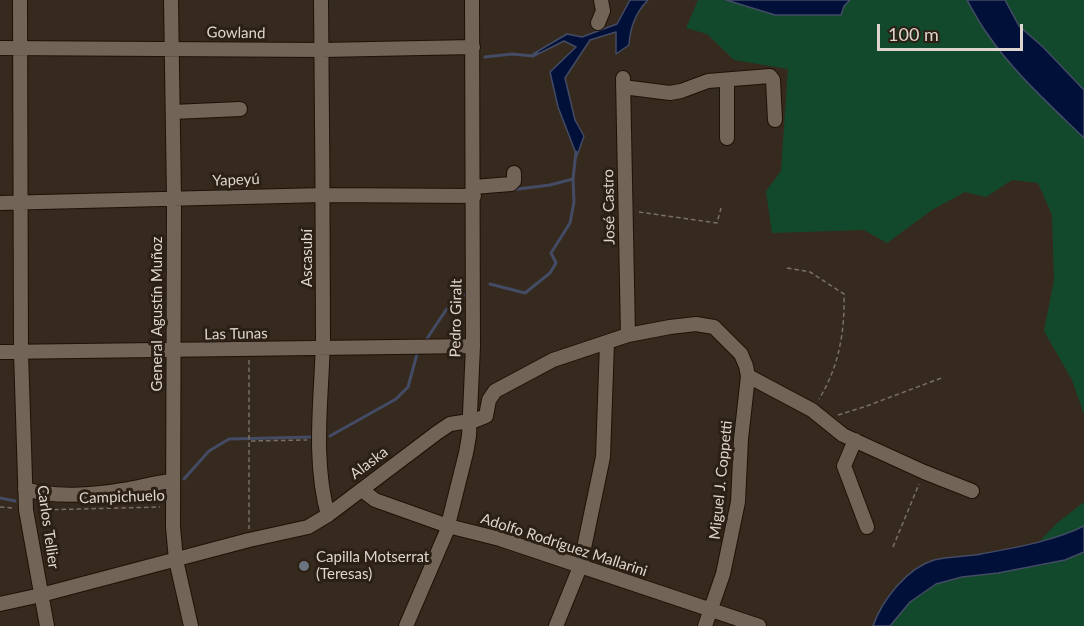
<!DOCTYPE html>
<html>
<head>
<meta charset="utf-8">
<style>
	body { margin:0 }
	#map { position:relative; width:1084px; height:626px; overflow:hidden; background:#362a1e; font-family:Lato,sans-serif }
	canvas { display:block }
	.scale { position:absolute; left:877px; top:24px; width:146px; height:27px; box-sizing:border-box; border:3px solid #ded6ce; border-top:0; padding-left:8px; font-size:18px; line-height:21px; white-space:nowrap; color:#ded6ce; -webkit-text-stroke:4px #2c2014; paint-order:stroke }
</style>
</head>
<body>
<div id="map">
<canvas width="1084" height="626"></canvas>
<div class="scale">100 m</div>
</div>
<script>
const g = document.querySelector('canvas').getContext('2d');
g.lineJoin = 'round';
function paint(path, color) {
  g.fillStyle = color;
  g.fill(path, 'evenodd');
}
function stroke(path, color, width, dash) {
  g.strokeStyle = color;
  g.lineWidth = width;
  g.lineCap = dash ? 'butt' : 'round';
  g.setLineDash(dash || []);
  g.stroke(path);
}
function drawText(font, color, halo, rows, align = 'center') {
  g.font = font + ' Lato,sans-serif';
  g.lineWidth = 6;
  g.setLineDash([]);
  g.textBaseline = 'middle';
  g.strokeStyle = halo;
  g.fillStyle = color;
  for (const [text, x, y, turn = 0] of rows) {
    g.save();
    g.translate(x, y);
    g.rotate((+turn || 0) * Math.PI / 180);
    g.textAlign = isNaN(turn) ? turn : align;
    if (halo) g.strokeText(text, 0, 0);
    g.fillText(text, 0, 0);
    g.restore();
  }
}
paint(new Path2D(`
	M698,0H726L775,15H841L844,6L850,0H967C973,11 979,22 986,32C1013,72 1049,104 1084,138V414L1072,380L1044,331L1054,280L1052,215L1038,183L1012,180L986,197L965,192L932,210L887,243L864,230L772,233L766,191L781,171L788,69L734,60L707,34L686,28Z
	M1005,0H1084V90L1043,47L1019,26Z
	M1084,502V526L1069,534L1040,541L1056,524Z
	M1084,552V626H890L910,602L936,584L962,577L998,573L1065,560Z`), '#12492d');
const water = new Path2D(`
	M630,0H648C635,13 630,27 629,45L616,54V32L590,40L565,78L575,120L584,136L577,156L558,107L550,72L576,47L564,41L534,56L533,54L567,34L582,37L617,24Z
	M726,0H850L844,6L841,15H775Z
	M967,0H1005L1019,26L1043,47L1084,90V138C1049,104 1013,72 986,32C979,22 973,11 967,0Z
	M1084,526V552L1065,560L998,573L962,577L936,584L910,602L890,626H873C882,600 907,568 934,560C950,556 965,557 981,554C1013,548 1055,541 1084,526Z`);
paint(water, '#011038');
stroke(water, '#434b65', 1.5);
stroke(new Path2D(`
	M485,57L512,54L533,56L537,53
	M510,190L550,185L573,179
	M490,284L525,293L550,273L556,263L551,253L570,223L574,202L573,179L576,152
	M426,340L446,310L464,295
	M330,436L396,399L408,387L417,354
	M184,479L209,451L229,439L313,437
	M0,498L15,501
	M114,498L131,497L161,490`), '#434b65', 3);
const minor = new Path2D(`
	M20,0L21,352L26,510L47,626
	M171,0L174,199L173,527L176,560L191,626
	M321,0C322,113 323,225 323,338C322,396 312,458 328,515
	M598,23L603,11L601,0
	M0,48L322,50L473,47
	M623,78L628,335
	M727,80V138
	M623,87L670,93L681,91L708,81L770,76L773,80L775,120
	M173,112L240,109
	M473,187L511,184L514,181V173
	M0,203L324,195L474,196
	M0,352L473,346
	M748,376L812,410L843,435L924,472L972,491
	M855,440L844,466L867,527
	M25,489C53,498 94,495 123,490C139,488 156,482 173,481
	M362,490L375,500L448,526L500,539L759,626
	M0,604L41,595L249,540L308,527L328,515L438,432L450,424L476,420L486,416L489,400L495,391L553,360L628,335L670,327L696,324L714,327L741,354L746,366L748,376L741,439L738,502L723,574L705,626
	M406,626L446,533L466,453L469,436L473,346L472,0
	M556,626L580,567L603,457L607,343`);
stroke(minor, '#1d1207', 16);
stroke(new Path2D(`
	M639,212L717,223L721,208
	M787,268L810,272L844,294C845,331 839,367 819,399
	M249,360V529
	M838,415L864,407L944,377
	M251,441L307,440
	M0,507L13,508
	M39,510L160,507
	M893,547L919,484`), '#796f64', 1.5, [4.5, 3]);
stroke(minor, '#726456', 14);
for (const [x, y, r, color] of [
	[304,566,6,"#6b7280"]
]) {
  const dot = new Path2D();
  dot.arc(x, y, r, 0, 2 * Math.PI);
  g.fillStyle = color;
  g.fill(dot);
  stroke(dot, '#2c2014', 2);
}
drawText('15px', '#ded6ce', '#2c2014', [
	["Gowland",236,33,1],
	["Yapeyú",236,180,-2],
	["José Castro",609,207,-91],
	["Ascasubí",307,258,-90],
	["General Agustín Muñoz",157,314,-90],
	["Pedro Giralt",456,318,-89],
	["Las Tunas",236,334,-1],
	["Alaska",369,463,-37],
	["Miguel J. Coppetti",721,480,-84],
	["Campichuelo",122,497,-2],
	["Carlos Tellier",48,527,82],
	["Adolfo Rodríguez Mallarini",564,545,18]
]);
drawText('15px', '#ded6ce', '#2c2014', [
	["Capilla Motserrat",316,557],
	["(Teresas)",316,574]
], 'left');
</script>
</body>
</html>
